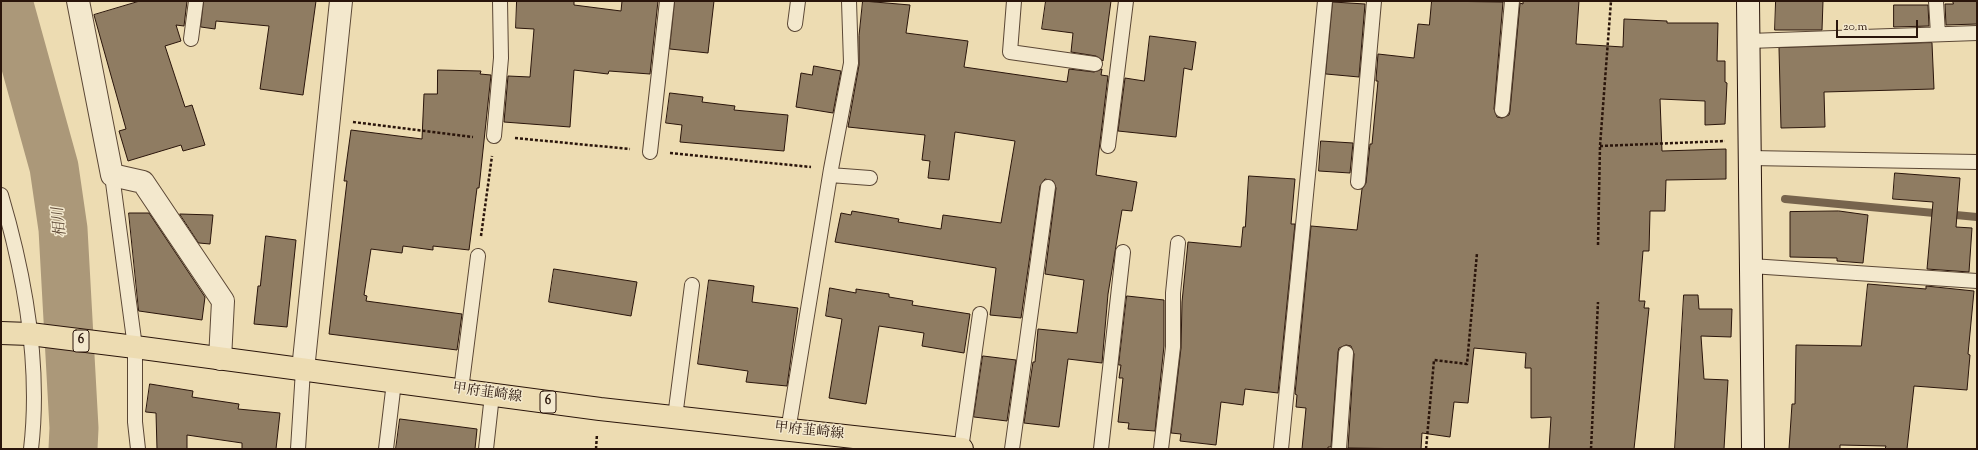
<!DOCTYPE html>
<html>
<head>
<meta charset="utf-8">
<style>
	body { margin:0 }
	#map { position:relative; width:1978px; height:450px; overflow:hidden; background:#eddcb2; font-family:"Sorts Mill Goudy",serif }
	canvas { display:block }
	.frame { position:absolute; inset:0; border:2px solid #2a150b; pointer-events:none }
	.scale { position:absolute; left:1836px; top:20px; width:82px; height:18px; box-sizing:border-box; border:2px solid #2a150b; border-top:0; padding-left:5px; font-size:12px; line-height:14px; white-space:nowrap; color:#2a150b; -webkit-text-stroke:3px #f3e8cd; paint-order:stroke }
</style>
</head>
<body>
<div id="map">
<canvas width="1978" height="450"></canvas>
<div class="frame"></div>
<div class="scale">20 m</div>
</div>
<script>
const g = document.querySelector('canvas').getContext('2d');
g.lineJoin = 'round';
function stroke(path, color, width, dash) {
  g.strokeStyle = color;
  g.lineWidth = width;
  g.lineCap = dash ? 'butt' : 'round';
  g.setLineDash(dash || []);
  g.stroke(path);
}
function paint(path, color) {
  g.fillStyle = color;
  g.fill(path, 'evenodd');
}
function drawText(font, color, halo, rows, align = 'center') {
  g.font = font + ' "Sorts Mill Goudy","Noto Serif JP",serif';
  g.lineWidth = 3;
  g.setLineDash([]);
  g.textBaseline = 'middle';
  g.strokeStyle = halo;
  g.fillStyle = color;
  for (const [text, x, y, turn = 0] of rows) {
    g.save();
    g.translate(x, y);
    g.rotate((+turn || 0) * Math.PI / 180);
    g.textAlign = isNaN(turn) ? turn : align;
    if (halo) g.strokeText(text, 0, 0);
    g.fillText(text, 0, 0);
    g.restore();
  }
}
stroke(new Path2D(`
	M1785,199L1977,217`), '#77644d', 8);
stroke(new Path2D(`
	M8,1L54,167L63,229L74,428L73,449`), '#ab9879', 49);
const building = new Path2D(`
	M140,1H187L184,26L176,25L181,41L165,46L185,107L192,105L205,145L183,151L181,145L128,161L119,131L126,129L94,15Z
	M204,1H316L303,95L260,89L269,26L216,21L215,29L201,27Z
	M517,1H574V5L621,11L622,1H658L650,74L609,71L608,74L574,70L570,127L504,122L508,76L530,77L534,29L516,28Z
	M675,1H714L708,53L670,49Z
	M863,1L910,5L906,33L968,41L964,67L1067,82L1069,69L1094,72L1102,69L1101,75L1108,76L1096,175L1137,182L1132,211L1122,210L1108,294L1102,363L1068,359L1059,427L1024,423L1033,362H1035L1038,329L1077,333L1084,280L1045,274L1056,188L1053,181L1045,179L1040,186L1021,318L990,315L996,268L835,242L841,213L851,215L852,211L899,219L898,222L941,229L943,215L1001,223L1015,141L955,132L949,180L928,178L930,161L922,160L925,135L848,127L859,65V36Z
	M1046,1H1111L1103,61L1096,56L1071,52L1073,33L1042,29Z
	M1432,1L1503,2L1494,109L1497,117L1502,118L1509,115L1510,111L1520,3L1523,4V1H1579L1576,44L1623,47L1624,19L1667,21V23H1718L1717,61H1725V82L1727,83L1725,124L1705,125V101L1660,99L1662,151L1726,149V179L1666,180L1665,211H1650L1649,251H1643L1639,301H1645L1644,308H1649L1634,449H1549L1551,417L1531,418V368H1525L1526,353L1474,348L1468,403L1454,402L1450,437L1422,433L1421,449L1348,448L1354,354L1351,346L1346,345L1339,348L1338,352L1331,447H1328V449H1302L1306,408L1296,407L1297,395L1295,394L1311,226L1357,230L1362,189L1366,183L1370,144H1372L1378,81H1376V79L1378,54L1414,58L1418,24L1429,25Z
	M1776,1H1823L1822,30H1775Z
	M1953,1H1977V24L1946,25L1945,4H1953Z
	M1333,2L1365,4L1359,77L1326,74Z
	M1894,5H1928L1929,26L1894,27Z
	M1150,36L1196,42L1192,70L1184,68L1176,137L1118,131L1125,78L1144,81Z
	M1932,43L1934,89L1824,92L1825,127L1781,128L1779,48Z
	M814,66L841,71L833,113L796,107L801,73L812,75Z
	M438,70L481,71L480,74L491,75L479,188H477L469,250L433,246V250L403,246L402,253L371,249L364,295L367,296L366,301L462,314L457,350L329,334L347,181H344L351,130L422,139L424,94H437Z
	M670,93L703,97L702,102L735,106L734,110L788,115L784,151L680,142L682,125L666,123Z
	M1321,141L1353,143L1350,173L1319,171Z
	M1895,173L1960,178L1956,227L1972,228L1969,272L1927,269L1933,202L1893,199Z
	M1249,176L1295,179L1291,224H1295L1278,393L1245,389L1243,405L1221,402L1216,445L1180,441L1181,434L1171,433L1181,348L1182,302L1188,242L1241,247L1243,227H1245Z
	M1839,211L1868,215L1863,263L1837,261V258L1790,257V212Z
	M129,213H149L205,297L202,320L139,311Z
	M180,214L213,215L210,244L199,243Z
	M266,236L296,240L287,327L254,324L258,286H260Z
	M554,269L637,282L631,316L549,302Z
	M709,280L754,286L752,302L798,308L787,386L746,382L748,371L698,364Z
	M1868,284L1926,289V286L1974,291L1968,354L1970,355L1967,390L1914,386L1907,449H1885L1886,446L1840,445V449H1789L1792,404H1795L1796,345L1861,346Z
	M830,288L856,293V289L889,294V297L913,301L912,305L970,314L964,353L922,346L924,333L879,326L866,404L829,398L842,319L826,316Z
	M1684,295H1698L1699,309H1732L1731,337L1701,336L1704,379L1728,380L1724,449H1675Z
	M1127,296L1164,300V346L1155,431L1128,429L1129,423L1118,422L1123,378H1119L1121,365H1119Z
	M983,356L1016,360L1007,421L974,417Z
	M150,384L193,391L192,397L239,404L238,409L280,413L276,449H242V443L187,435V449H157L156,413L146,412Z
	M400,419L477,429L475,449H396Z`);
paint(building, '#8f7c62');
stroke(building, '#2a150b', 1);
const service = new Path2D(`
	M1014,1L1010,52L1095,64
	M1936,1L1938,34
	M795,24L798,1
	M191,39L196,1
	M1749,41L1977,33
	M1502,110L1512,1
	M494,136L501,58L500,1
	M1108,146L1126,1
	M650,152L667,1
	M1750,158L1977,162
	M112,175L135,347V422L138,449
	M830,175L870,178
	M1358,182L1374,1
	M1,195C25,276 41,364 31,449
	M1751,266L1977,281
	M461,390L478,256
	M675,417L692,285
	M788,431L831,169L851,63L849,1
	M298,449L303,370
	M386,449L394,382
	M486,449L492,395
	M961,449L980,314
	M1012,449L1048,187
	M1101,449L1123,252
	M1161,449L1173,347V293L1178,243
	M1281,449L1325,1
	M1339,449L1346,353`);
const minor = new Path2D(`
	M78,1L112,175L143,182L223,301L220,359
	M303,370L341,1`);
const secondary = new Path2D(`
	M1748,1L1753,449`);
const primary = new Path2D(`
	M1,333L30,334L135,347L600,409L962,449`);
stroke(service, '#5b4735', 16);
stroke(minor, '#5b4735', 24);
stroke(secondary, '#2a150b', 24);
stroke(primary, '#2a150b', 24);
stroke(new Path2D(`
	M353,122L473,137
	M515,138L630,149
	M1600,146L1725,141
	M670,153L811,167
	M481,236L492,156
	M1598,245L1600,146L1611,1
	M596,449L597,434
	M1426,449L1434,360L1467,364L1477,253
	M1591,449L1598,302`), '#2a150b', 2.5, [3, 2]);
stroke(service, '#f3e8cd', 14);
stroke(minor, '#f3e8cd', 22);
stroke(secondary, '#f3e8cd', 22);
stroke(primary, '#eddcb2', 22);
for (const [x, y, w] of [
	[81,341,16],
	[548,402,16]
]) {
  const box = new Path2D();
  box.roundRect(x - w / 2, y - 11, w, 22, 3);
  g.fillStyle = '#f3e8cd';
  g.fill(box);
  stroke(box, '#2a150b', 1);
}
drawText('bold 13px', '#2a150b', null, [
	["6",81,341],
	["6",548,402]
]);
drawText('14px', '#2a150b', '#f3e8cd', [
	["甲府韮崎線",487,394,8],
	["甲府韮崎線",809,432,6]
]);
drawText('italic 15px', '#5e4937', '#f3e8cd', [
	["相川",61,222,-96]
]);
</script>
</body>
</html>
